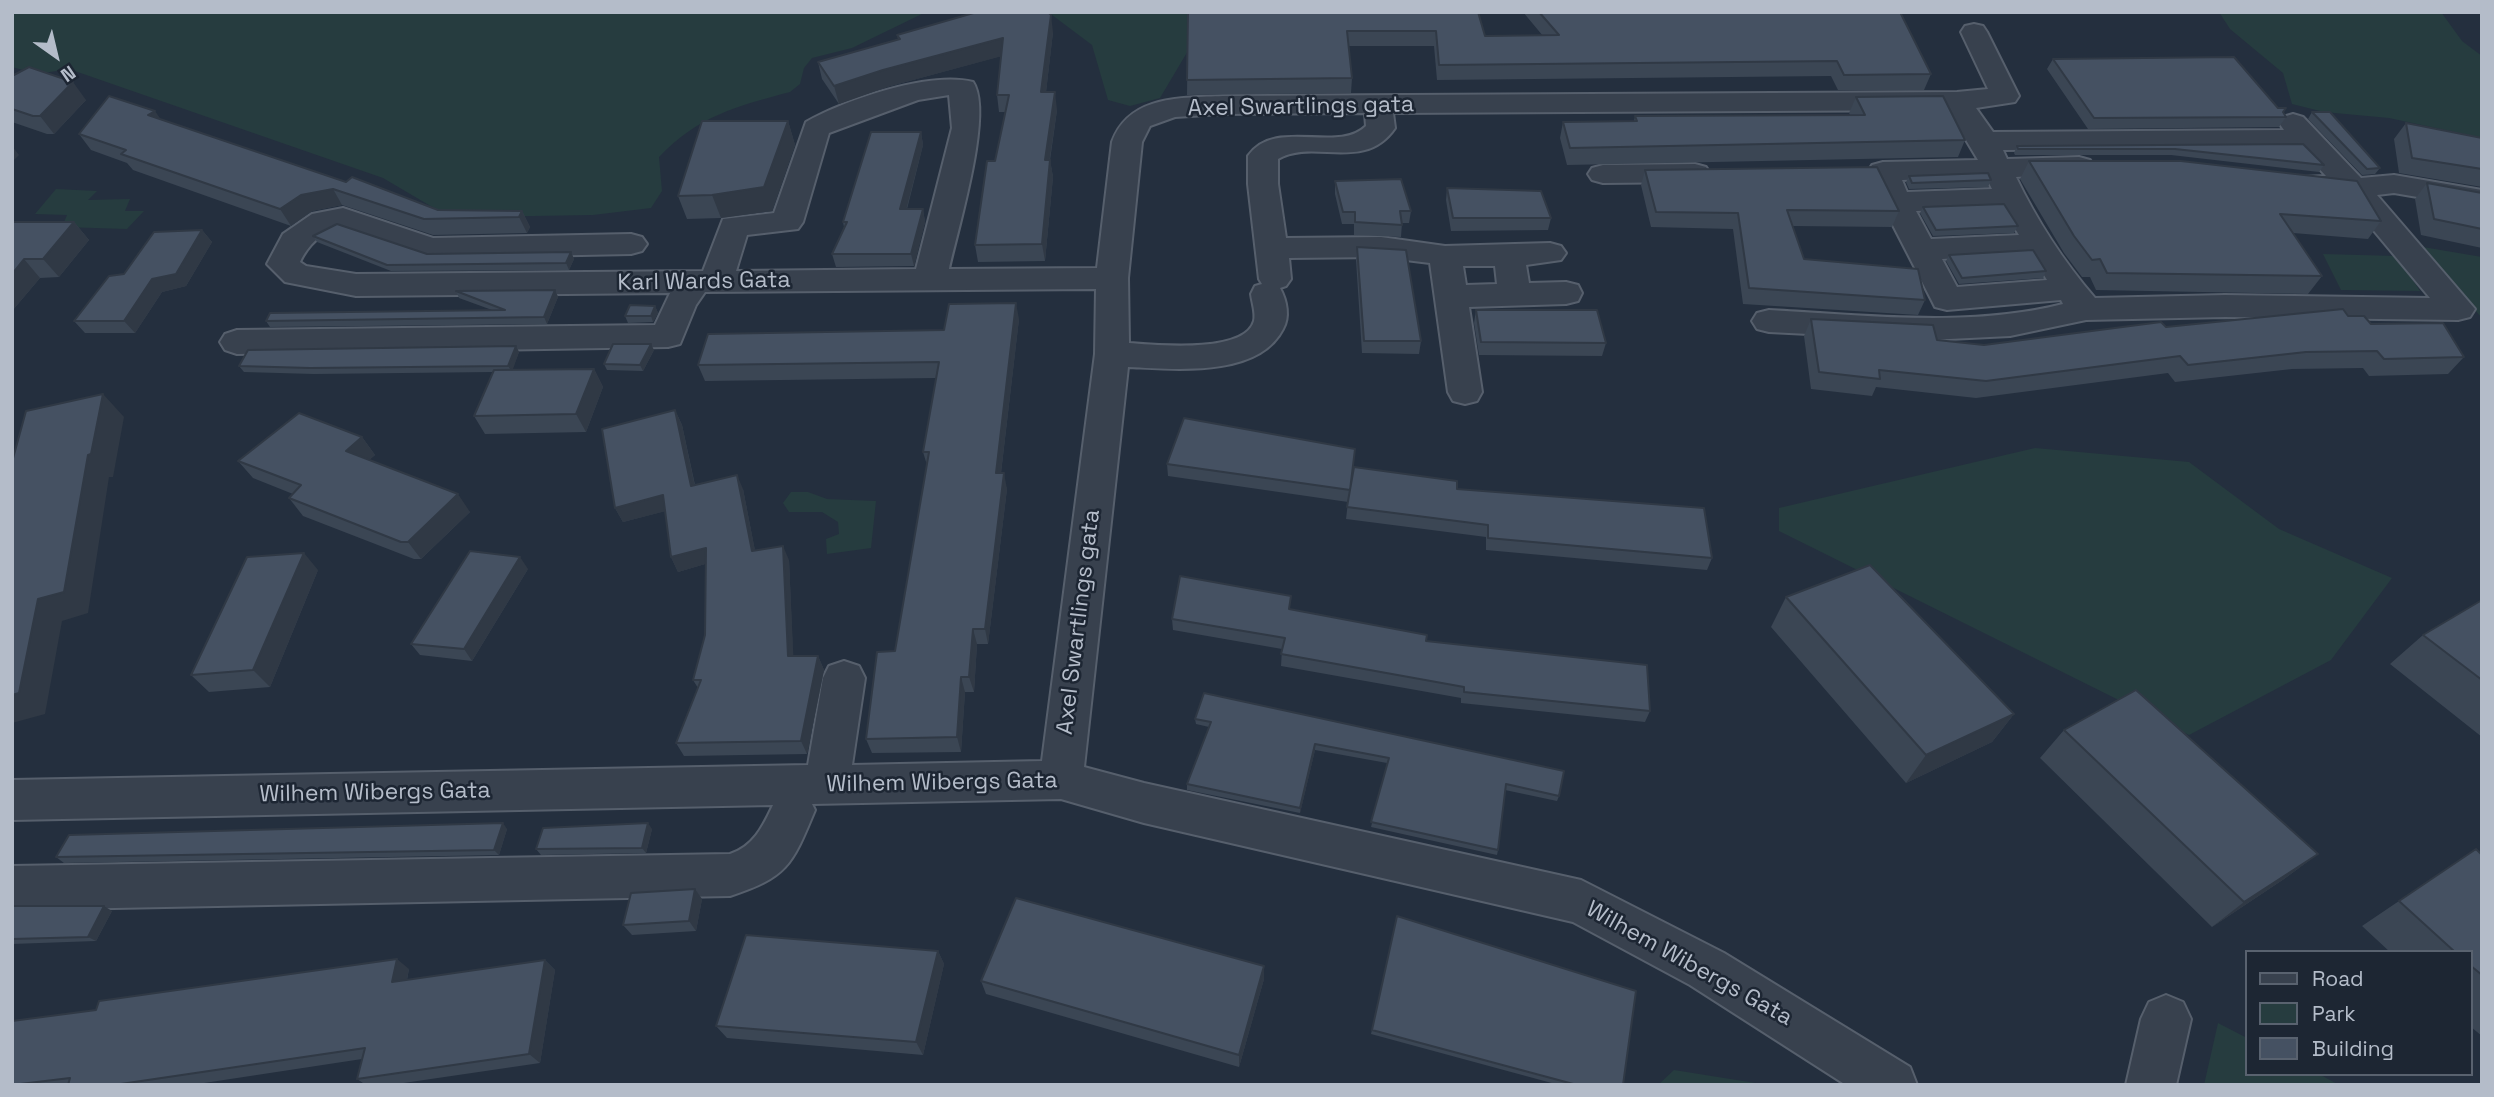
<!DOCTYPE html>
<html>
<head>
<meta charset="utf-8">
<style>
	body { margin:0 }
	#map { position:relative; width:2494px; height:1097px; overflow:hidden; background:#242f3e; font-family:"Space Grotesk",sans-serif }
	canvas { display:block }
	.frame { position:absolute; inset:0; border:14px solid #b4bcc9; pointer-events:none }
	.legend { position:absolute; left:2245px; top:950px; width:228px; height:126px; box-sizing:border-box; background:#1d2633; border:2px solid #59626f; margin:0; padding:9px 12px; list-style:none; font-size:21px; color:#b4bcc9 }
	.legend li { display:flex; align-items:center; gap:14px; height:35px }
	.legend b { width:35px; border:2px solid #59626f }
	.north { position:absolute; left:21px; top:21px; width:70px; height:70px; -webkit-text-stroke:5px #1d2633; paint-order:stroke; rotate:146deg; font-size:19px; font-weight:700; line-height:28px; text-align:center; color:#b4bcc9 }
	.north::after { content:''; display:block; margin:auto; width:24px; height:32px; background:#b4bcc9; clip-path:polygon(50% 0,100% 100%,50% 72%,0 100%) }
</style>
</head>
<body>
<div id="map">
<canvas width="2494" height="1097"></canvas>
<div class="frame"></div>
<ul class="legend">
<li><b style="height:9px;background:#38414e"></b>Road</li>
<li><b style="height:19px;background:#263c3f"></b>Park</li>
<li><b style="height:19px;background:#455162"></b>Building</li>
</ul>
<div class="north">N</div>
</div>
<script>
const g = document.querySelector('canvas').getContext('2d');
g.lineJoin = 'round';
function paint(path, color) {
  g.fillStyle = color;
  g.fill(path, 'evenodd');
}
function stroke(path, color, width, dash) {
  g.strokeStyle = color;
  g.lineWidth = width;
  g.lineCap = dash ? 'butt' : 'round';
  g.setLineDash(dash || []);
  g.stroke(path);
}
function drawText(font, color, halo, rows, align = 'center') {
  g.font = font + ' "Space Grotesk",sans-serif';
  g.lineWidth = 5;
  g.setLineDash([]);
  g.textBaseline = 'middle';
  g.strokeStyle = halo;
  g.fillStyle = color;
  for (const [text, x, y, turn = 0] of rows) {
    g.save();
    g.translate(x, y);
    g.rotate((+turn || 0) * Math.PI / 180);
    g.textAlign = isNaN(turn) ? turn : align;
    if (halo) g.strokeText(text, 0, 0);
    g.fillText(text, 0, 0);
    g.restore();
  }
}
paint(new Path2D(`
	M12,12H926L852,48L812,58L804,68L800,84L790,92C737,106 698,116 659,157L662,191L651,208L593,215L472,217L439,211L383,178L69,69L37,74L12,67Z
	M1048,12H1211L1160,98L1130,106L1108,100L1092,45Z
	M2219,12H2441L2462,41L2482,56V138L2389,118L2324,112L2292,104L2283,73L2230,29Z
	M56,189L97,191L88,200L130,199L125,211H144L127,229L62,227L67,215L35,214Z
	M2417,246L2482,257V318Z
	M2323,254L2397,256L2420,291L2341,290Z
	M2035,448L2189,462L2279,529L2392,578L2331,660L2189,735L1779,531V508Z
	M791,492H808L827,499L876,501L871,548L827,554L826,539L839,534L838,522L822,512H789L783,503Z
	M2218,1023L2247,1038V1074H2319L2339,1085H2204Z
	M1674,1070L1768,1085H1658Z`), '#263c3f');
const minor = new Path2D(`
	M1974,24L1983,26L1987,32L2019,96L2015,102L1976,108L1993,132L2284,130L2279,123L2283,117L2293,114L2303,117L2361,178L2394,175L2482,190V208L2394,193L2377,195L2475,309L2470,317L2458,320L2225,317L2086,320L2010,336L1929,340L1769,332L1757,329L1752,321L1757,313L1769,310C1866,315 1968,328 2063,304L2061,300L1947,310L1935,307L1931,299L1881,202L1868,171L1872,165L1883,162L1978,160L1948,110L1393,113L1395,128C1364,173 1314,138 1278,159V184L1286,238L1381,237L1445,246L1550,243L1561,246L1566,253L1561,260L1526,265L1529,283L1566,282L1578,285L1582,293L1578,301L1566,304L1469,307L1482,392L1477,401L1465,404L1453,401L1448,392L1430,263L1381,257L1289,258L1291,279L1286,286L1280,288C1287,301 1290,317 1283,329C1258,378 1174,369 1128,367L1084,767L1144,783L1581,880L1724,953L1910,1067L1917,1085H1846L1690,985L1573,922L1144,823L1061,799L812,804L815,810C792,865 788,877 730,896L12,910V866L730,854C754,846 763,826 773,805L12,820V780L808,765L823,678L829,666L844,661L859,666L865,678L852,765L1042,761L1095,354L1096,289L705,292L696,305L680,344L668,347L237,354L225,350L220,342L225,334L237,330L655,325L670,293L356,296L285,282L267,264L283,234L312,214L343,208L433,238L631,234L642,237L647,244L642,251L631,254L431,258L341,228C322,231 308,245 300,262L306,266L356,274L703,271L723,219L774,213L806,122C845,100 929,71 973,82C994,112 957,231 949,269L1097,268L1112,142C1129,95 1181,98 1223,96L1957,92L1988,89L1961,32L1965,26ZM949,95L952,128L916,269L736,271L747,235L798,229L803,222L829,133L918,100ZM1365,113L1366,126C1338,154 1275,117 1248,156V184L1259,279L1262,284L1255,286L1251,294C1252,302 1256,313 1254,321C1245,354 1155,345 1129,343L1128,278L1142,142L1150,126L1175,117L1223,114ZM2300,148L2326,176L2302,177L2298,184L2302,191L2345,196L2430,298L2225,295L2095,298C2064,262 2036,219 2016,177L2090,172L2094,166L2090,160L2079,157L2007,159L2003,150ZM1986,177L1992,189L1907,192L1902,180ZM2002,208L2019,235L1931,239L1916,211ZM2031,254L2047,280L1957,287L1942,259ZM1463,266H1495L1497,284L1466,285Z
	M1695,164L1706,167L1710,173L1706,179L1695,182L1603,183L1592,180L1588,174L1592,168L1603,165Z
	M2166,995L2183,1002L2191,1019L2176,1085H2126L2141,1019L2149,1002Z`);
stroke(minor, '#565f6c', 4);
paint(minor, '#38414e');
paint(new Path2D(`
	M1188,12H1478L1485,36H1543L1523,12H1900L1931,74L1924,90H1838L1831,76L1437,80L1434,46H1349L1352,78L1351,93L1187,95Z
	M2124,12H2148L2146,14Z
	M1053,32L1046,92L1057,110L1050,160L1053,177L1045,261L978,262L975,245L995,161L1005,112H999L997,95L1001,56L887,87L839,104L822,79L818,62L898,39L897,35Z
	M2053,59L2278,108L2283,112L2286,117L2279,127L2088,129L2047,69Z
	M12,76L86,100L54,134H47L12,122Z
	M1856,97L1965,140L1958,157L1567,165L1560,138L1563,122L1634,121L1635,116L1850,115L1849,113Z
	M2312,112L2380,168L2375,174L2362,175L2308,119Z
	M160,119L346,182L438,210L522,211L530,227L527,233L433,235L342,205L312,211L291,226L133,170L127,163L91,150L79,134Z
	M788,121L795,145L772,211L721,218L687,219L678,196Z
	M2406,123L2482,138V187L2399,173L2394,139Z
	M921,132L923,145L907,209H923L925,222L914,266L836,267L832,254L844,227L843,222Z
	M2303,144L2324,165L2319,172L2171,155H2015L2014,153L2017,146Z
	M2029,161L2381,221L2368,239L2293,233L2322,276L2308,294L2096,290L2090,277H2082L2064,253L2020,179Z
	M1645,170L1899,211L1892,227L1793,226L1804,259L1925,300L1918,315L1743,304L1733,229L1651,227L1641,185Z
	M1909,176L1991,180L1988,187L1909,189L1906,182Z
	M1335,181L1411,211L1409,223H1402L1401,237L1354,235V224H1342L1335,194Z
	M2427,183L2482,193V248L2421,235L2415,199Z
	M1447,188L1551,218L1548,230L1451,231L1446,200Z
	M1923,207L2018,226L2014,233L1933,236L1920,213Z
	M12,222H74L89,240L59,277L40,278L12,311Z
	M202,230L212,242L186,286L162,292L135,333H85L74,321L124,274Z
	M313,236L427,254L571,252L574,259L569,270L391,271L317,242Z
	M1357,247L1421,341L1419,354L1362,353L1356,260Z
	M1949,255L2046,271L2043,278L1959,284L1946,261Z
	M555,290L558,297L547,324L270,327L266,321L492,310L459,298L456,291Z
	M655,306L658,313L653,322L628,323L625,316Z
	M1476,310L1606,343L1602,356L1479,355L1474,323Z
	M2348,316L2464,357L2448,374L2369,376L2363,368L2292,369L2175,382L2168,373L1976,398L1876,387L1872,396L1811,389L1804,336L1811,319L1937,340L1984,345L2166,327Z
	M1019,319L1001,473L1007,489L988,644H977L974,692H965L961,752L872,753L866,739L895,651L927,465L923,452L936,378L705,381L698,365Z
	M516,346L519,352L512,370L594,369L603,387L586,432L485,434L474,416L493,372L314,374L244,372L239,366Z
	M654,350L643,371L607,370L604,364Z
	M675,410L682,425L695,485L743,489L755,551L789,560L793,656H818L824,670L807,754L684,756L676,743L698,688L693,680L705,635V564L678,572L671,557L665,511L623,522L615,508Z
	M362,437L375,455L369,460L470,512L421,559H414L303,516L289,498L293,494L253,478L238,461Z
	M1167,464L1352,476L1457,489L1712,558L1707,570L1486,550V537L1346,519L1348,502L1168,476Z
	M528,569L472,661L420,655L411,644Z
	M318,570L270,687L209,692L191,675Z
	M1786,597L2014,714L1992,742L1906,783L1771,627Z
	M2482,600V737L2390,664L2423,635Z
	M1290,609L1426,641L1650,711L1645,722L1461,703V698L1281,666L1282,649L1173,630L1172,619Z
	M1204,693L1559,796L1557,801L1505,790L1498,850L1497,855L1371,827L1387,763L1315,750L1300,813L1187,790V784L1209,727L1196,724L1195,719Z
	M2064,730L2318,854L2284,879L2212,927L2040,758Z
	M507,829L499,855L64,863L56,857Z
	M652,829L646,853L541,855L536,849Z
	M2476,849L2482,855V1036L2471,1027V952H2390L2362,926Z
	M702,899L696,931L632,935L623,925Z
	M12,906L112,911L96,941L12,944Z
	M1397,916L1623,1085H1559L1371,1034Z
	M938,951L944,964L923,1055L727,1038L716,1026Z
	M545,960L555,970L540,1063L390,1085H366L357,1079L362,1059L191,1085H12L409,969L407,980Z
	M1264,979L1239,1067L986,994L981,981Z`), '#3b4654');
paint(new Path2D(`
	M1051,15L1053,32L1044,109L1041,92Z
	M1003,38L1006,55L887,87L839,104L834,86L883,70Z
	M73,82L86,100L54,134L40,116Z
	M1055,92L1057,110L1047,177L1045,160Z
	M155,111L166,127L148,115Z
	M788,121L795,145L772,211L721,218L712,195Z
	M921,132L923,145L903,222L900,209Z
	M12,146L19,155L12,162Z
	M1050,160L1053,177L1045,261L1042,244Z
	M333,189L342,205L312,211L291,226L280,209L301,195Z
	M923,209L925,222L914,266L911,254Z
	M522,211L530,227L527,233L519,217Z
	M74,222L89,240L59,277L43,259Z
	M202,230L212,242L186,286L162,292L135,333L124,321L152,279Z
	M571,252L574,259L569,270L566,263Z
	M24,259L40,278L12,311V274Z
	M555,290L558,297L547,324L544,317Z
	M1016,303L1019,319L999,489L996,473Z
	M655,306L658,313L653,322L651,316Z
	M651,344L654,350L643,371L640,365Z
	M516,346L519,352L512,372L508,366Z
	M594,369L603,387L586,432L576,414Z
	M103,394L124,417L113,477H109L88,613L62,621L45,714L12,723V695L38,599L88,455Z
	M675,410L682,425L698,501L691,486Z
	M362,437L375,455L359,469L346,451Z
	M1004,473L1007,489L988,644L985,629Z
	M737,475L743,489L758,566L752,551Z
	M458,494L470,512L421,559L408,542Z
	M663,495L670,510L623,522L615,508Z
	M783,546L789,560L794,670L788,656Z
	M706,548L712,562L678,572L671,557Z
	M304,553L318,570L270,687L253,670Z
	M520,557L528,569L472,661L464,649Z
	M973,629L977,644L974,692L969,677Z
	M818,656L824,670L807,754L801,741Z
	M961,677L965,692L961,752L957,737Z
	M2014,714L1992,742L1906,783L1926,755Z
	M1315,744V750L1300,813V808Z
	M503,823L507,829L499,855L494,850Z
	M648,823L652,829L646,853L642,848Z
	M2318,854L2284,879L2212,927L2244,902Z
	M695,889L702,899L696,931L689,921Z
	M104,906L112,911L96,941L88,937Z
	M938,951L944,964L923,1055L916,1042Z
	M397,959L409,969L404,992L392,982Z
	M545,960L555,970L540,1063L529,1054Z
	M1264,966V979L1239,1067V1055Z`), '#303945');
const building = new Path2D(`
	M977,12H1048L1051,15L1041,92H1055L1045,160H1050L1042,244L975,245L987,161H995L1009,95H997L1003,38L883,70L834,86L818,62L900,39L897,35Z
	M1188,12H1478L1485,36L1559,35L1539,12H1900L1931,74L1844,75L1837,61L1439,65L1436,31H1347L1352,78L1187,80Z
	M2234,57L2278,108H2286L2283,112L2286,117L2094,118L2053,59Z
	M29,67L73,82L40,116H33L12,109V76Z
	M109,96L155,111L148,115L346,182L352,177L438,210L522,211L519,217L424,219L333,189L301,195L280,209L121,154L126,150L79,134Z
	M1943,96L1965,140L1570,148L1563,122L1637,121L1635,116L1865,115L1856,97Z
	M2312,112H2330L2380,168L2367,169Z
	M702,121H788L764,187L712,195L678,196Z
	M2406,123L2482,138V169L2412,158Z
	M871,132H921L900,209H923L911,254H832L847,222H843Z
	M2303,144L2324,165L2175,149H2018L2017,146Z
	M2029,161H2181L2357,181L2381,221L2280,214L2322,276L2107,273L2100,259L2092,260L2074,236Z
	M1877,167L1899,211L1787,210L1804,259L1918,269L1925,300L1749,288L1738,213L1656,212L1645,170Z
	M1988,173L1991,180L1912,183L1909,176Z
	M1401,179L1411,211H1400L1402,225L1355,222V212H1343L1335,181Z
	M2427,183L2482,193V229L2434,219Z
	M1447,188L1541,191L1551,218H1453Z
	M2004,204L2018,226L1936,230L1923,207Z
	M12,222H74L43,259H24L12,274Z
	M337,224L427,254L571,252L566,263L387,265L313,236Z
	M202,230L176,274L152,279L124,321H74L109,276L124,274L154,232Z
	M1357,247L1406,250L1421,341H1364Z
	M2033,250L2046,271L1962,278L1949,255Z
	M555,290L544,317L266,321L270,313L505,310L456,291Z
	M1016,303L996,473H1004L985,629H973L969,677H961L957,737L866,739L877,652L895,651L929,452H923L939,362L698,365L708,334L944,330L949,304Z
	M630,305L655,306L651,316H625Z
	M2343,309L2348,316H2364L2371,324L2443,323L2464,357L2384,359L2377,351L2306,352L2188,365L2180,356L1986,381L1879,370L1880,379L1819,372L1811,319L1933,325L1937,340L1984,345L2161,322L2166,327Z
	M1476,310H1597L1606,343L1481,342Z
	M613,344H651L640,365L604,364Z
	M516,346L508,366L310,368L239,366L248,350Z
	M594,369L576,414L474,416L494,370Z
	M103,394L91,454L88,455L64,592L38,599L19,693L12,695V462L26,411Z
	M675,410L691,486L737,475L752,551L783,546L788,656H818L801,741L676,743L701,680H693L705,635L706,548L671,557L663,495L615,508L602,429Z
	M299,413L362,437L346,451L458,494L408,542H401L289,498L301,485L238,461Z
	M1184,418L1355,449L1350,490L1167,464Z
	M1354,467L1457,481V489L1704,508L1712,558L1488,538V525L1347,507Z
	M470,551L520,557L464,649L411,644Z
	M304,553L253,670L191,675L247,557Z
	M1870,565L2014,714L1926,755L1786,597Z
	M1180,576L1291,596L1289,609L1427,635L1426,641L1647,665L1650,711L1464,692V687L1281,654L1285,638L1172,619Z
	M2482,600V680L2423,635Z
	M2136,690L2318,854L2244,902L2064,730Z
	M1204,693L1564,771L1559,796L1506,784L1498,850L1371,822L1389,758L1315,744L1300,808L1187,784L1211,722L1195,719Z
	M503,823L494,850L56,857L69,835Z
	M648,823L642,848L536,849L543,828Z
	M2476,849L2482,855V975L2471,966V952H2455L2399,901Z
	M695,889L689,921L623,925L631,893Z
	M1016,898L1264,966L1239,1055L981,981Z
	M12,906H104L88,937L12,939Z
	M1397,916L1636,991L1623,1085H1577L1372,1030Z
	M746,935L938,951L916,1042L716,1026Z
	M397,959L392,982L545,960L529,1054L357,1079L365,1048L114,1085H68L70,1078L12,1085V1021L96,1010L99,1001Z`);
paint(building, '#455162');
stroke(building, '#303945', 2);
drawText('23px', '#b4bcc9', '#1d2633', [
	["Axel Swartlings gata",1301,107,-1],
	["Karl Wards Gata",704,282,-1],
	["Axel Swartlings gata",1079,622,-83],
	["Wilhem Wibergs Gata",942,783,-1],
	["Wilhem Wibergs Gata",375,793,-1],
	["Wilhem Wibergs Gata",1689,964,29]
]);
</script>
</body>
</html>
